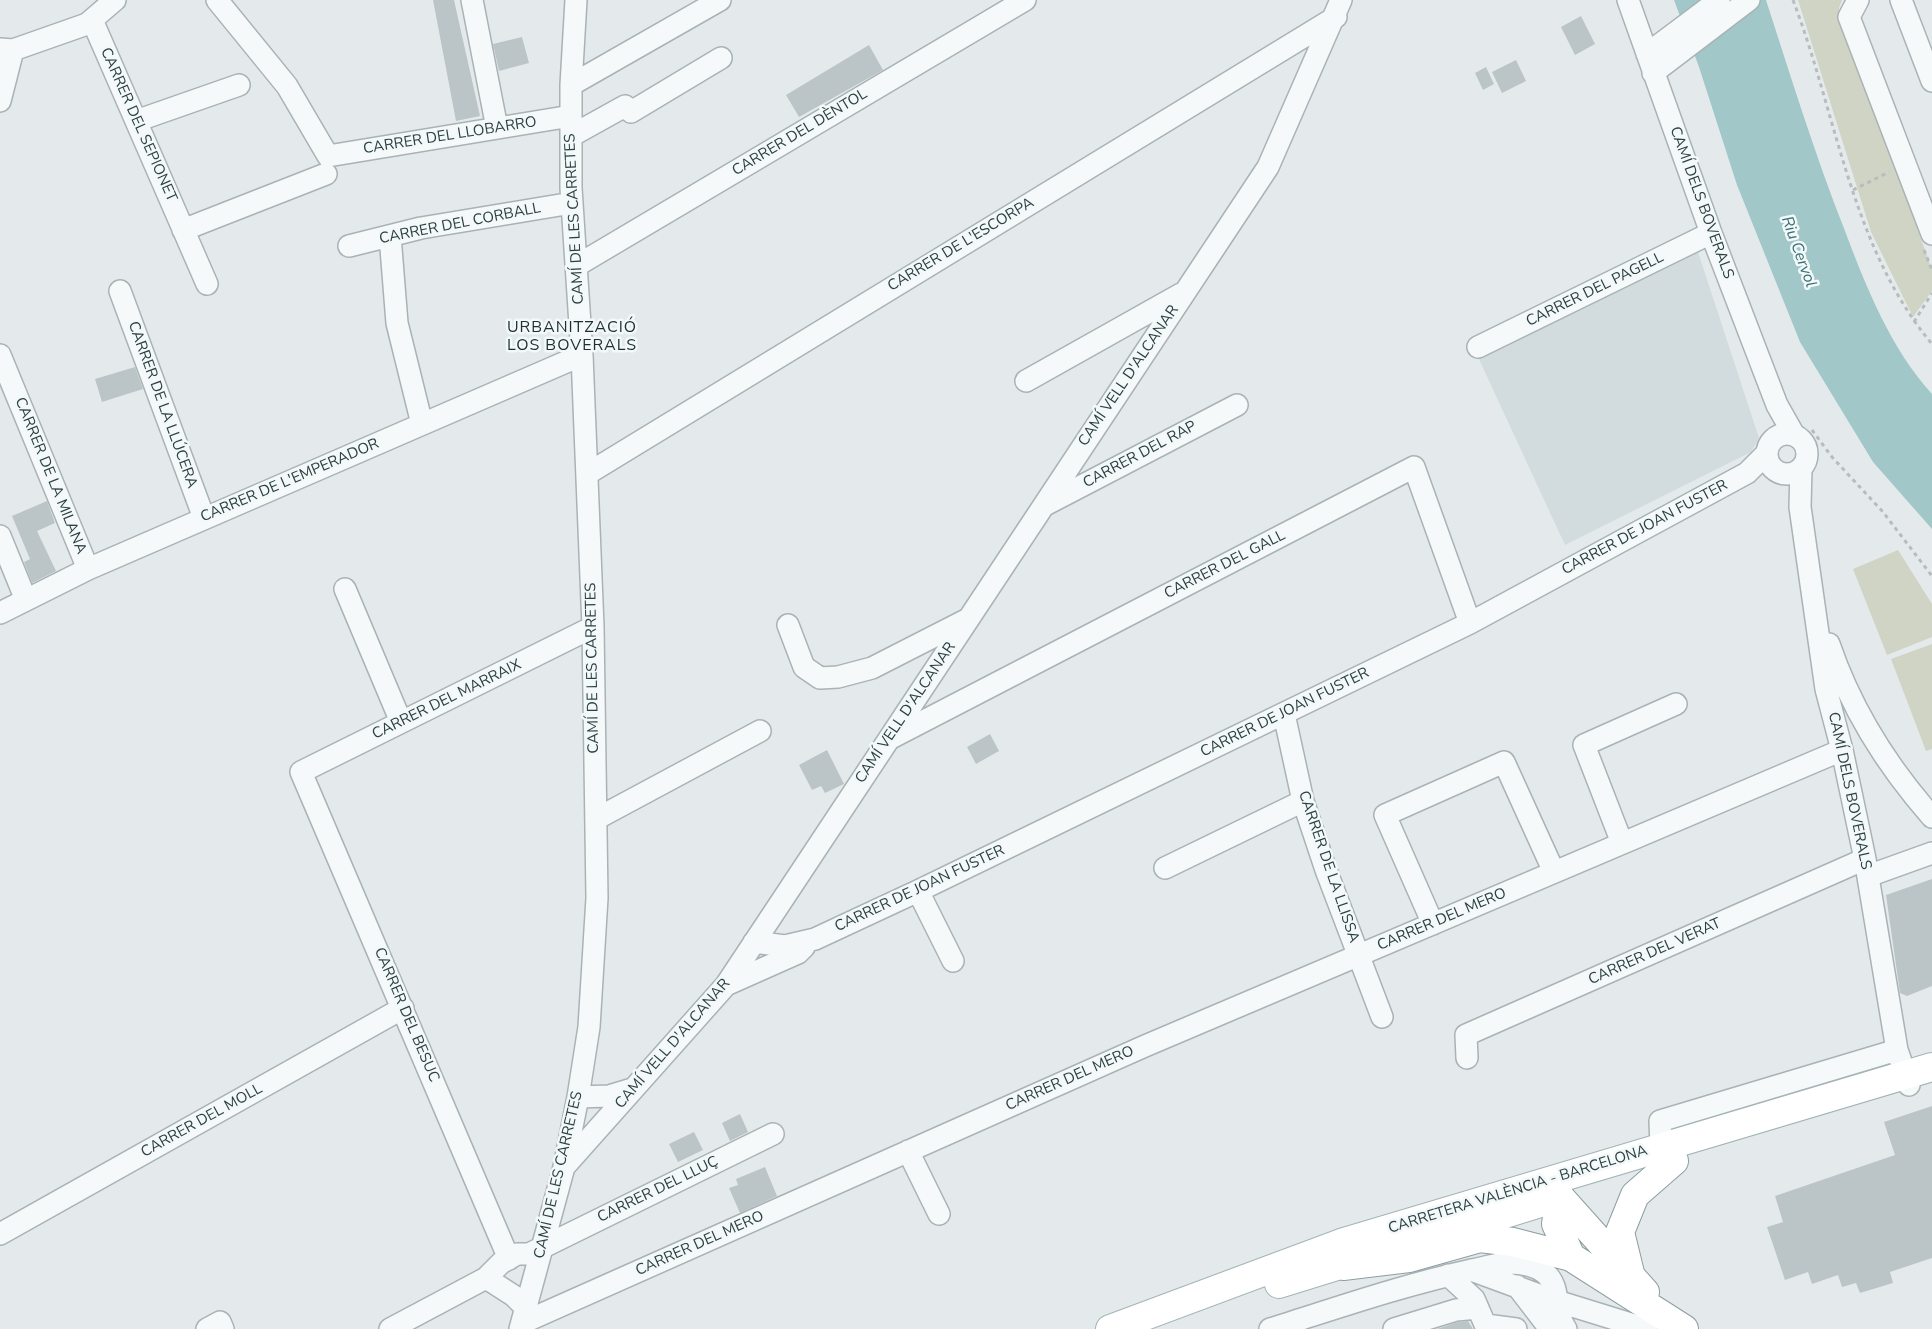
<!DOCTYPE html>
<html>
<head>
<meta charset="utf-8">
<style>
	body { margin:0 }
	canvas { display:block; background:#e4eaeb }
</style>
</head>
<body>
<canvas width="1932" height="1329"></canvas>
<script>
const g = document.querySelector('canvas').getContext('2d');
g.lineJoin = 'round';
function paint(path, color) {
  g.fillStyle = color;
  g.fill(path, 'evenodd');
}
function stroke(path, color, width, dash) {
  g.strokeStyle = color;
  g.lineWidth = width;
  g.lineCap = dash ? 'butt' : 'round';
  g.setLineDash(dash || []);
  g.stroke(path);
}
function drawText(font, color, halo, rows, align = 'center') {
  g.font = font + ' "Nunito Sans",sans-serif';
  g.lineWidth = 5;
  g.setLineDash([]);
  g.textBaseline = 'middle';
  g.strokeStyle = halo;
  g.fillStyle = color;
  for (const [text, x, y, turn = 0] of rows) {
    g.save();
    g.translate(x, y);
    g.rotate((+turn || 0) * Math.PI / 180);
    g.textAlign = isNaN(turn) ? turn : align;
    if (halo) g.strokeText(text, 0, 0);
    g.fillText(text, 0, 0);
    g.restore();
  }
}
paint(new Path2D(`
	M1697,249L1759,438L1751,452L1565,545L1478,357Z`), '#d2dbdd');
paint(new Path2D(`
	M1798,0H1842L1839,8L1932,270V291L1913,317L1871,232Z
	M1898,550L1932,604V637L1887,655L1853,569Z
	M1932,644V749L1926,751L1891,659Z`), '#d0d4c5');
paint(new Path2D(`
	M1674,0H1766C1791,77 1815,155 1845,231C1866,287 1891,349 1932,394V529L1873,462L1800,342L1737,185L1699,67Z`), '#a1c7c9');
paint(new Path2D(`
	M433,0H454L480,116L456,121Z
	M1581,16L1595,44L1575,55L1561,27Z
	M522,37L529,63L499,71L493,44Z
	M869,45L883,70L799,117L786,95Z
	M1516,60L1526,81L1502,93L1492,72Z
	M1486,67L1494,84L1483,90L1475,73Z
	M135,367L143,389L102,402L95,379Z
	M47,501L55,523L37,531L56,571L32,583L24,562L30,559L12,516Z
	M990,734L999,751L976,764L967,747Z
	M827,750L844,784L825,793L821,786L812,790L799,765Z
	M1932,879V986L1907,996L1900,993L1886,895Z
	M1932,1106V1258L1890,1272L1893,1283L1860,1293L1856,1283L1842,1287L1838,1275L1812,1284L1808,1272L1785,1280L1767,1227L1783,1222L1775,1196L1895,1155L1884,1122Z
	M740,1114L748,1132L730,1141L722,1123Z
	M694,1132L703,1150L678,1162L669,1144Z
	M765,1167L777,1196L740,1213L729,1188L738,1185L736,1179Z
	M1468,1321L1473,1329H1437L1458,1322Z`), '#bbc5c8');
const minor = new Path2D(`
	M217,0L287,86L328,156L571,116
	M472,0L497,128
	M1628,0L1711,233L1777,405L1794,435
	M1858,0L1849,17L1932,234
	M1901,0L1932,81
	M92,20L207,284
	M0,49L13,50L87,24L115,0
	M1647,54L1719,0
	M1653,73L1749,0
	M571,85L720,0
	M0,101L13,50
	M136,121L239,85
	M571,136L625,106L631,112L721,58
	M183,230L326,174
	M390,236L397,323L422,424
	M349,246L421,228L572,203
	M576,266L1025,0
	M120,291L204,518
	M1478,347L1711,233
	M0,355L88,569
	M1026,381L1181,294
	M1767 454a20 20 0 1 1 40 0a20 20 0 1 1-40 0Z
	M1801,468L1800,507L1826,689L1842,750L1865,859L1897,1050L1909,1085
	M587,474L1336,17
	M1045,505L1237,405
	M0,536L26,600
	M345,589L401,722
	M0,613L88,569L582,355
	M788,625L804,667L820,678L838,677L872,668L968,619
	M1829,644C1851,709 1887,766 1932,817
	M1284,714L1303,801L1326,870L1382,1017
	M891,738L1414,467L1470,623
	M596,819L760,731
	M1622,843L1584,745L1676,704
	M1165,868L1303,801
	M1868,876L1932,853
	M918,891L953,961
	M1433,924L1385,815L1504,762L1554,872
	M754,942L785,946L815,939L918,891L1470,623L1747,473L1767,453
	M726,985L798,953L804,947
	M1467,1058L1466,1035L1865,859
	M578,1097L609,1096L632,1089
	M1661,1147L1660,1121L1897,1050
	M908,1151L939,1214
	M564,1167L726,985L1268,167L1341,0
	M0,1234L403,1008
	M509,1259L301,772L593,627
	M1471,1270L1550,1299L1647,1329
	M1448,1275L1474,1299L1487,1329
	M486,1278L514,1296L526,1308
	M1517,1286L1550,1329
	M522,1323L1145,1046L1842,750
	M1486,1325L1516,1329
	M207,1329L220,1322L223,1329
	M390,1329L486,1278L501,1263L517,1254H529L773,1134
	M520,1329L564,1167L578,1097L589,1027L597,898L593,627L582,355L571,188V85L576,0
	M1270,1329C1337,1308 1403,1285 1472,1270C1484,1268 1496,1263 1509,1263C1521,1263 1535,1265 1545,1273C1562,1287 1553,1312 1566,1329
	M1394,1329L1456,1310L1478,1308`);
const major = new Path2D(`
	M1279,1284L1560,1197
	M1110,1329L1341,1243L1932,1067`);
const highway = new Path2D(`
	M1560,1197L1645,1292
	M1560,1197L1556,1224L1571,1257
	M1343,1266L1409,1258L1480,1238L1513,1242L1571,1257L1684,1329
	M1630,1273L1620,1232L1635,1195L1674,1161`);
stroke(minor, '#a9b3b5', 24);
stroke(major, '#a3b4b6', 30);
stroke(highway, '#8c9ea1', 30);
stroke(new Path2D(`
	M1793,0C1837,115 1851,247 1932,344
	M1853,190L1889,172
	M1924,250L1932,270
	M1914,322L1932,293
	M1812,430L1832,457L1883,512L1932,576`), '#b5bdbf', 3, [4, 4]);
stroke(minor, '#f6f9f9', 21);
stroke(major, '#fff', 28);
stroke(highway, '#fff', 28);
drawText('15px', '#2c3f43', '#f3f8f8', [
	["CARRER DEL SEPIONET",138,125,66],
	["CARRER DEL DÈNTOL",800,133,-31],
	["CARRER DEL LLOBARRO",450,136,-9],
	["CAMÍ DELS BOVERALS",1701,203,70],
	["CAMÍ DE LES CARRETES",575,219,-93],
	["CARRER DEL CORBALL",460,224,-11],
	["CARRER DE L'ESCORPA",961,245,-31],
	["CARRER DEL PAGELL",1595,290,-26],
	["CAMÍ VELL D'ALCANAR",1129,376,-56],
	["CARRER DE LA LLÚCERA",162,405,70],
	["CARRER DEL RAP",1140,455,-28],
	["CARRER DE LA MILANA",50,476,68],
	["CARRER DE L'EMPERADOR",290,481,-23],
	["CARRER DE JOAN FUSTER",1645,528,-28],
	["CARRER DEL GALL",1225,565,-27],
	["CAMÍ DE LES CARRETES",593,668,-91],
	["CARRER DEL MARRAIX",447,700,-26],
	["CAMÍ VELL D'ALCANAR",906,713,-56],
	["CARRER DE JOAN FUSTER",1285,713,-26],
	["CAMÍ DELS BOVERALS",1849,791,78],
	["CARRER DE LA LLISSA",1328,867,71],
	["CARRER DE JOAN FUSTER",920,889,-25],
	["CARRER DEL MERO",1442,920,-23],
	["CARRER DEL VERAT",1655,952,-24],
	["CARRER DEL BESUC",406,1015,67],
	["CAMÍ VELL D'ALCANAR",673,1044,-49],
	["CARRER DEL MERO",1070,1079,-24],
	["CARRER DEL MOLL",202,1121,-29],
	["CAMÍ DE LES CARRETES",559,1175,-77],
	["CARRER DEL LLUÇ",658,1190,-26],
	["CARRETERA VALÈNCIA - BARCELONA",1518,1190,-17],
	["CARRER DEL MERO",700,1244,-24]
]);
drawText('italic 16px', '#386f75', '#f3f8f8', [
	["Riu Cervol",1798,252,70]
]);
g.letterSpacing = '1px';
drawText('16px', '#1e2f34', '#f3f8f8', [
	["URBANITZACIÓ",572,328],
	["LOS BOVERALS",572,346]
]);
g.letterSpacing = '0px';
</script>
</body>
</html>
